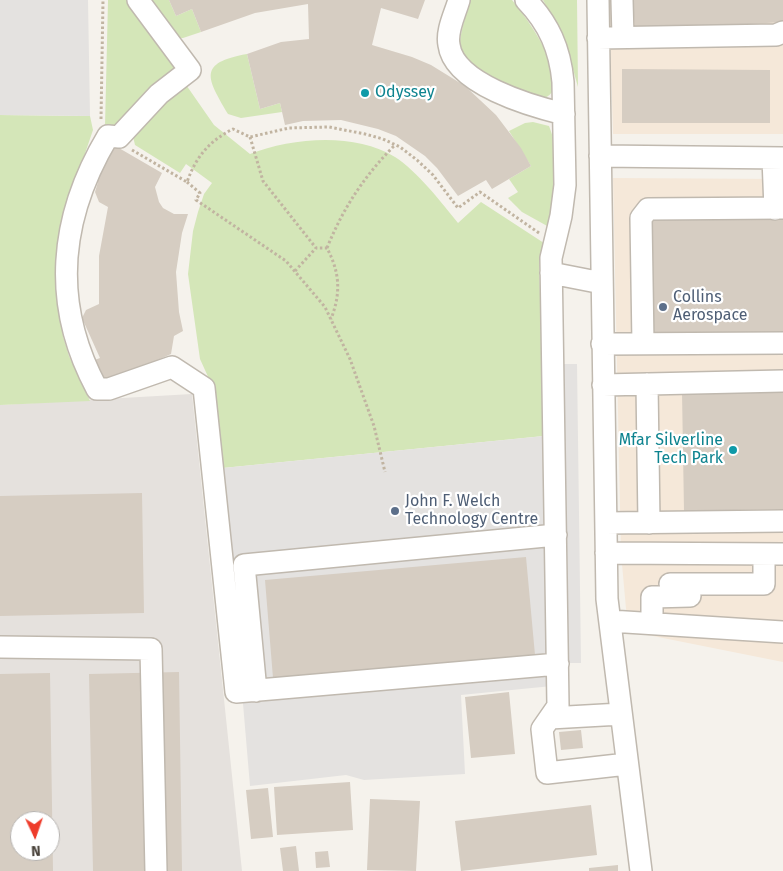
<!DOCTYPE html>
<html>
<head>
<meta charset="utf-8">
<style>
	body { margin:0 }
	#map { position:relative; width:783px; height:871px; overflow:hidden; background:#f5f2ec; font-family:"Fira Sans",sans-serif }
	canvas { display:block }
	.north { position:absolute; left:10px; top:811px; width:50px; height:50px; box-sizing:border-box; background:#fff; border:1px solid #b6b3b0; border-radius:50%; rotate:177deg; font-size:14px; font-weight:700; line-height:20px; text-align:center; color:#49423a }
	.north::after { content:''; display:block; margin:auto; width:18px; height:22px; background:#ee3c2b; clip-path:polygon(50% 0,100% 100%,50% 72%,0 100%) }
</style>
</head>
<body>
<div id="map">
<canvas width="783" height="871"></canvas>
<div class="north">N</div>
</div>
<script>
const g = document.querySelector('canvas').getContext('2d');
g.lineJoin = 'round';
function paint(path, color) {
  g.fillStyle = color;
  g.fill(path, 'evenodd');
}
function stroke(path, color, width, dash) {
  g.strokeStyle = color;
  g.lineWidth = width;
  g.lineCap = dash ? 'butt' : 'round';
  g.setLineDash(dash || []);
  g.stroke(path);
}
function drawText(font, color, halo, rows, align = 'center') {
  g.font = font + ' "Fira Sans",sans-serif';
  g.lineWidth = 4.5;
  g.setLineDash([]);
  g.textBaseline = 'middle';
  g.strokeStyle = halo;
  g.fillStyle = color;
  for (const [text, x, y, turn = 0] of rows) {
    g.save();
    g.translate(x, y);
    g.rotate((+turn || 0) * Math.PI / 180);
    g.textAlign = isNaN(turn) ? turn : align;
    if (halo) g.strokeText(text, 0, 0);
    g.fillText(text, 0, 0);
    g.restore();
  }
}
paint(new Path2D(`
	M609,0H783V134H613Z
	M613,178L783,179V662L628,631L621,553Z`), '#f5e8d9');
paint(new Path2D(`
	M192,394L242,871H0V405ZM20,821H50V851H20Z`), '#e5e1dd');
paint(new Path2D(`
	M108,0H127L214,125L250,154C292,138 354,132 395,157C417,171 442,203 458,223L481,202L547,245L539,259L544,436L223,468L215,392L200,359L188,274L193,231L198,212L204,194L212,183L186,164L180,173L135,145L132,132L109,129L105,126Z
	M148,0H169L176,16L192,9L201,32L183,38H175Z
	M470,0H512C526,16 580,91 541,99C520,90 465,74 460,50C458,39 467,12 470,0Z
	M543,0H577L578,87L565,41Z
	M247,54L260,109L280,103L282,112L241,118L228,114C207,78 197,63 247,54Z
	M0,115L90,116L93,130L75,183L59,301L63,336L69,356L90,401L0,405Z
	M533,122L549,126C563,161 556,191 549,227L522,212L508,198L518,192L509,179L531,166L509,131L525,123Z`), '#d4e6b8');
paint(new Path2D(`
	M0,0H88L90,116L0,115Z
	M564,364H577L581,663H568Z
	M544,436L552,686L461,695L465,774L364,780L346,775L250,786L223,468Z`), '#e4e2e0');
paint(new Path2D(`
	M169,0H425L418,19L381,8L372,45L412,57L431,65L465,86L496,115L521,148L531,166L492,189L486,180L458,196L437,168L425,156L396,136L378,129L341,120L303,121L285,125L280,103L260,109L247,54L281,42L309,39L308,4L255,13L201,32L192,9L176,16Z
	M633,0H783V22L635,31Z
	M622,69L770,70V123H622Z
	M112,144L162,173L155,187L159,202L163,208L174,214H188L182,233L176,272L179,312L183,331L174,336L171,354L102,385L92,361L100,358L82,318L86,310L99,304V256L108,207L99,202L95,192L98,182V168Z
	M783,213V334L652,335L651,214Z
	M783,391V509L684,511L682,392Z
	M142,493L144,613L0,616V496Z
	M526,557L535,655L273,678L265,580Z
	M179,672L182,871H93L89,674Z
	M50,673L53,871H0V674ZM20,821H50V851H20Z
	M509,692L515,754L471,758L465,697Z
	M581,730L583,748L561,750L559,732Z
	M350,782L353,830L277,835L274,787Z
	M268,788L273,837L251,839L246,790Z
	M370,799L420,801L416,871L367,870Z
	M591,805L597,855L461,871L455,821Z
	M296,846L299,871H283L280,848Z
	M328,851L330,867L316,868L315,852Z
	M618,865V871H589V868Z`), '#d6cdc2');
const minor = new Path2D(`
	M138,0L190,70L159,94L119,137L108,136C59,218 51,304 97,389H109L172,367L204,388L236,692L558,664
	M459,0C455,14 446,31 449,45C454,84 531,106 564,114
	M526,0C549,24 560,49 563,82L565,185L561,216L551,258L558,706L542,729L547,773L627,764
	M598,0L607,599L641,871
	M622,0L623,37
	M598,38L776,35L783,32
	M600,156L783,158
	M773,158L775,209
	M551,273L602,283
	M602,344L783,343
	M643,344L641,218L648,209L783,208
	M647,384L649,523
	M603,385L783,381
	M606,523L783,521
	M606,553L783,554
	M670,584H764V554
	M610,621L783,632
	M652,623V597L690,596
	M0,647L151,649L156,871
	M256,691L244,565L556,535
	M550,718L621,714`);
stroke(minor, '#c0b9af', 24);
stroke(new Path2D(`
	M101,119L103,0
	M250,137L263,181L316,248
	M132,150L187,182C196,157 209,141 233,129L250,137L289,128L329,127L365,134L383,139L400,147L417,160L433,175L458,208L480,192L539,233
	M187,182L200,193L196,200L286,261L325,307L350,359L374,426L385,472
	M327,248C343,208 365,175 395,145
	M295,271L316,248H327C340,273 341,293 331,319`), '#c1b4a1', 3, [2.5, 2.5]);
stroke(minor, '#fff', 21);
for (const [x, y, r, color] of [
	[365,93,5,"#0f9aa8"],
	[663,307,5,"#5c6f8a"],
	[733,450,5,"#0f9aa8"],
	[395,511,5,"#5c6f8a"]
]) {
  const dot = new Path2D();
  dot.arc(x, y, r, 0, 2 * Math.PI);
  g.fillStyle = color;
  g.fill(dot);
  stroke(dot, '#fff', 2);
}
drawText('16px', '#0d838f', '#fff', [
	["Odyssey",375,93],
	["Mfar Silverline",723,441,"right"],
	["Tech Park",723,459,"right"]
], 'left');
drawText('16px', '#4e5e75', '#fff', [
	["Collins",673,298],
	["Aerospace",673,316],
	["John F. Welch",405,502],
	["Technology Centre",405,520]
], 'left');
</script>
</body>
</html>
